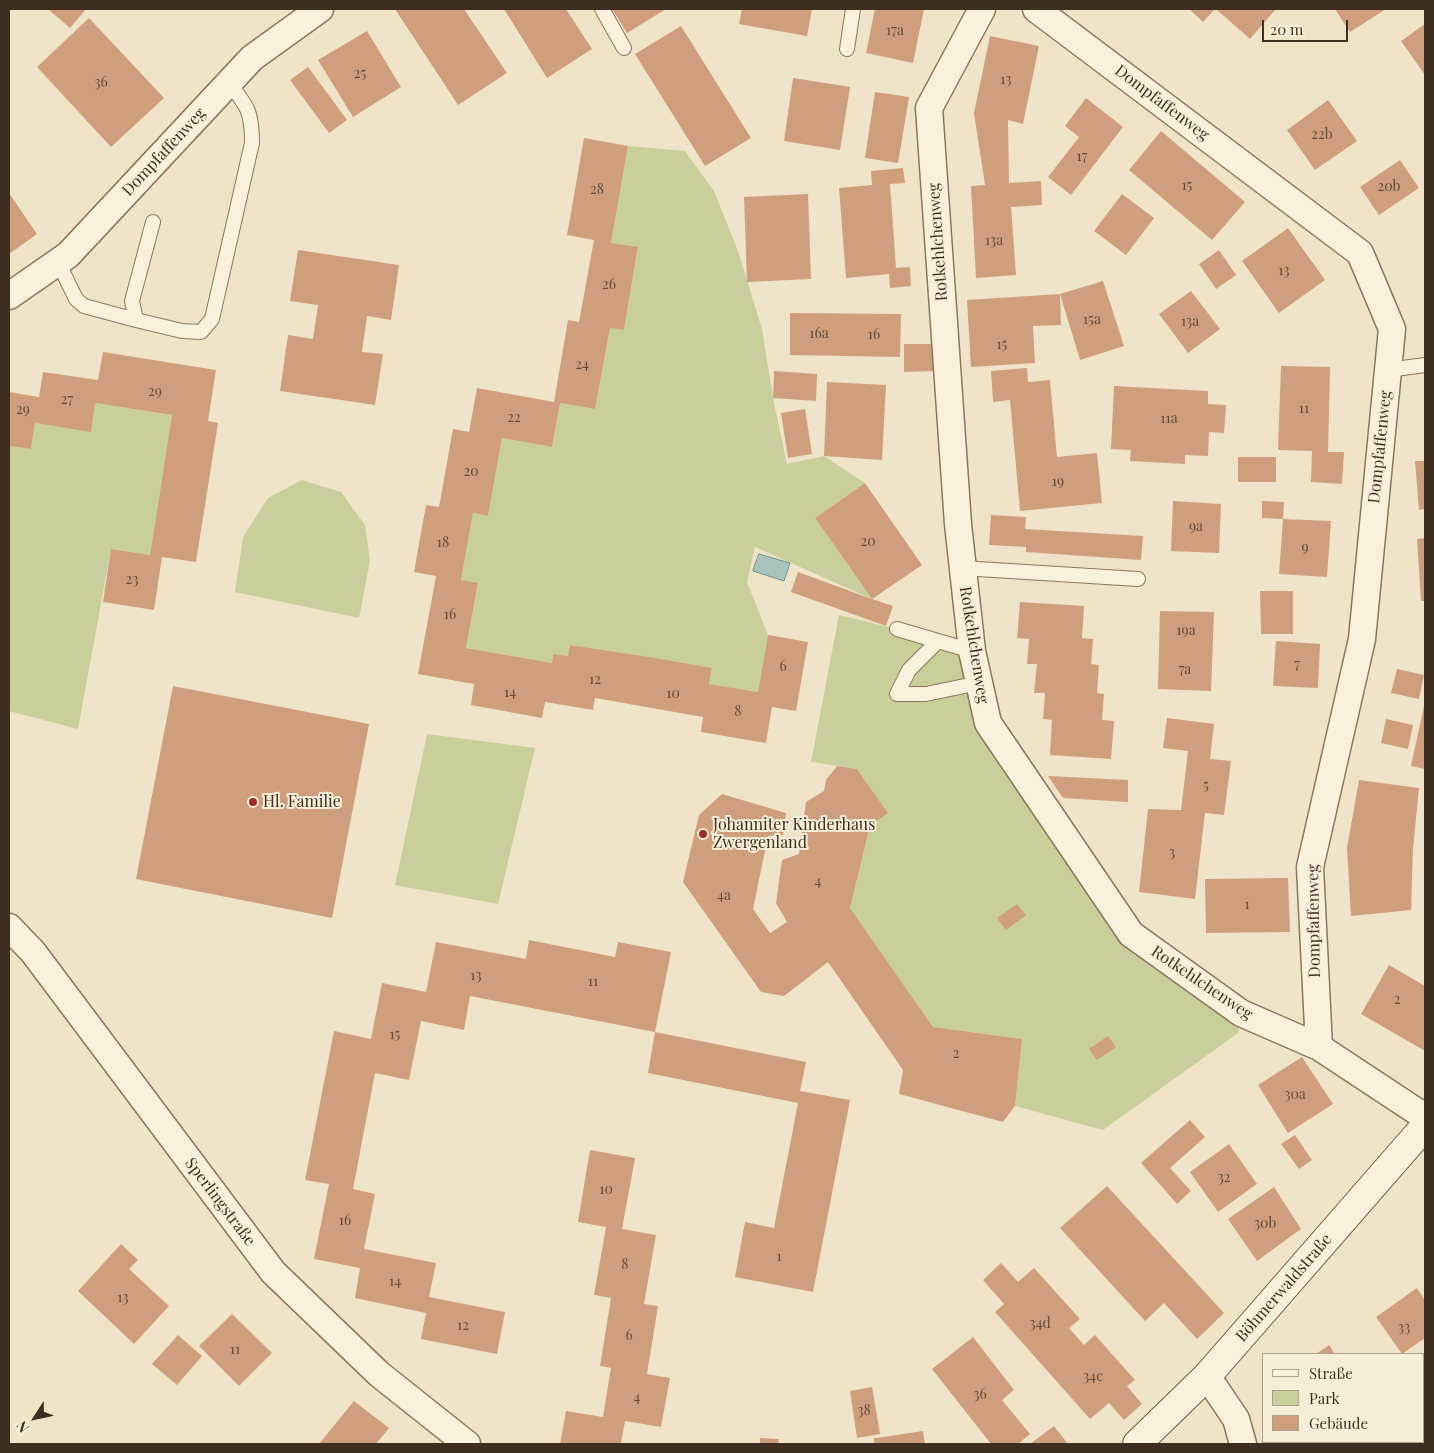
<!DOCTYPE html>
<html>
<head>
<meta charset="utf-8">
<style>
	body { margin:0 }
	#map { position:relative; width:1434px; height:1453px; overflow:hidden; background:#f0e4c8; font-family:"Playfair Display",serif }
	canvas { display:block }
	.frame { position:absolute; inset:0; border:10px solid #3d2e20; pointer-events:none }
	.legend { position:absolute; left:1262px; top:1353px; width:162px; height:90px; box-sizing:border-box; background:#f7eed8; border:1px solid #ada18e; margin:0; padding:6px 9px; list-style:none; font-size:15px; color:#3d2e20 }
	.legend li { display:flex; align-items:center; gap:10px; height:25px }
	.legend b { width:25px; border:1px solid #ada18e }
	.north { position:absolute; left:10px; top:1393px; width:50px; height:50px; -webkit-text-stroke:4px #f7eed8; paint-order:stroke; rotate:235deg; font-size:14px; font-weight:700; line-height:20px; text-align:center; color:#3d2e20 }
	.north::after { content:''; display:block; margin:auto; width:18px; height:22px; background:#3d2e20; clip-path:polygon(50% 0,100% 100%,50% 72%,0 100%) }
	.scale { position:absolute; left:1262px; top:20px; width:86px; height:22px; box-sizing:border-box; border:2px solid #3d2e20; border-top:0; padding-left:6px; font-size:15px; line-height:18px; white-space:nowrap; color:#3d2e20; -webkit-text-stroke:4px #f7eed8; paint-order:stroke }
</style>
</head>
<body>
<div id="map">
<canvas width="1434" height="1453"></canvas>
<div class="frame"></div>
<ul class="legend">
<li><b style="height:6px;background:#faf1dc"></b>Straße</li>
<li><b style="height:14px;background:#c9cf9b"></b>Park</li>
<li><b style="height:14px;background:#cf9f7d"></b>Gebäude</li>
</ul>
<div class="north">N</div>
<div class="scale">20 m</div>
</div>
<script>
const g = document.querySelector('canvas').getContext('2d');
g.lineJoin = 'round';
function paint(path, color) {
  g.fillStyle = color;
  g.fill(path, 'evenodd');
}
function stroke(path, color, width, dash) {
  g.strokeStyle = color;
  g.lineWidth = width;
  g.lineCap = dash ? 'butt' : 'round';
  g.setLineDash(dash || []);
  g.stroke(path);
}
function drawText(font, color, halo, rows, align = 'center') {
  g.font = font + ' "Playfair Display",serif';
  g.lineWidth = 4;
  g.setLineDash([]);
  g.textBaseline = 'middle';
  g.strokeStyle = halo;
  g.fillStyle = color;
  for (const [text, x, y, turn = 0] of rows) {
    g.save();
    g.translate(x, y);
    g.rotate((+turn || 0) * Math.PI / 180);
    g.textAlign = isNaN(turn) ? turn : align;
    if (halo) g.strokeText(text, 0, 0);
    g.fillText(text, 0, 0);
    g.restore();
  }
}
paint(new Path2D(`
	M628,146L685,151L714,191L738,251L762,329L773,398L787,464L824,456L865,483L815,518L872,599L755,547L747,582L768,635L758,692L709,684L712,668L570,645L568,656L553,654L552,663L466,648L478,584L461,580L473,513L488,516L502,438L552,447L560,403L595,409L610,328L624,330L638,248L611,243Z
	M95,403L172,415L150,555L111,549L78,729L9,711V446L31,449L35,423L90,431Z
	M302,480L341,492L365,525L370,561L359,618L235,592L243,537L268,498Z
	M839,615L897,629L972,651L988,723L1131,934L1241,1013L1238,1033L1103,1130L1015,1106L1022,1039L933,1027L850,908L870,826L888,813L857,769L811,762Z
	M427,734L535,748L498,904L395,885Z`), '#c9cf9b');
const water = new Path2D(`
	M759,554L790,563L784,581L753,571Z`);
paint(water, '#a9c4bc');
stroke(water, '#6f938a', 1);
paint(new Path2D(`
	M48,9H86L70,28Z
	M395,9H464L507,73L458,105Z
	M504,9H566L592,49L547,78Z
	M612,9H666L627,33Z
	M742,9H812L807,36L739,24Z
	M875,9H924L913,63L866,53Z
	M1189,9H1215L1203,22Z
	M1216,9H1276L1250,39Z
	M1335,9H1386L1350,32Z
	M89,18L164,98L111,147L37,67Z
	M1425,24V75L1401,41Z
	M681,26L751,138L705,166L635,54Z
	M367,31L401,87L353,117L318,60Z
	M990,36L1039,46L1023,124L1008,120L1009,183L1041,181L1042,205L1011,207L1016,275L976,278L971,186L985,185L974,113Z
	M308,67L347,120L329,133L290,80Z
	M793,78L850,87L840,150L784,141Z
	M875,92L909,97L898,163L865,158Z
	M1086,98L1123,127L1071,195L1048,177L1079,137L1065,126Z
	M1328,100L1357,141L1315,170L1287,130Z
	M1161,131L1245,202L1212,240L1129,170Z
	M584,138L628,146L611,243L638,247L624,330L610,328L595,409L560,403L552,447L502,438L488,516L473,513L461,580L478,583L466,648L552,663L553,654L568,656L570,645L655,658L712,668L709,684L758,692L768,635L808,642L796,711L772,707L766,743L701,732L703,717L595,698L593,710L545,702L542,718L471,705L474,684L418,674L436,576L414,572L426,505L439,507L453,429L469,432L477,388L554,402L568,320L579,322L594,240L567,235Z
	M1400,160L1419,188L1379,215L1360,187Z
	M903,168L905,183L890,184L896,268L910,267L911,286L890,288L889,274L846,278L839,188L872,185L871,171Z
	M9,193L37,234L9,254Z
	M808,194L811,279L747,282L744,197Z
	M1122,194L1154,218L1126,255L1094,231Z
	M1288,228L1325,280L1279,313L1242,261Z
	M298,250L399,265L391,320L367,316L362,352L383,354L375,405L280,391L288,335L313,339L318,305L290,301Z
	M1219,250L1236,275L1216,289L1199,264Z
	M1103,281L1124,346L1080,360L1060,294L1061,325L1033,326L1035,363L971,367L967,300L1060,294Z
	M1191,291L1220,329L1188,353L1159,314Z
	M790,313L901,314L900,357L790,355Z
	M904,344H933V371L904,372Z
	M103,352L216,370L208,421L218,423L196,562L162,557L154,610L103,602L111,549L150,555L172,415L95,403L91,432L35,423L31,449L9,446V392L39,397L43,372L98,380Z
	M1281,366L1330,367L1328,452H1344L1342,484L1311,482L1312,451L1278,450Z
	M1027,368L1028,382L1050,380L1057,457L1097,453L1102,503L1020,511L1010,400L993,402L991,371Z
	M774,371L817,374L816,401L773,398Z
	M827,382L886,385L882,460L824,456Z
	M1114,386L1208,391V404L1226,405L1224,433L1209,432L1208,456L1185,455V464L1130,461L1131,450L1111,449Z
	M805,409L812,454L788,458L781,413Z
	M1238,457H1276V482H1238Z
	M1415,461H1425V509L1419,510Z
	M865,483L922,565L872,599L893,606L886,626L791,592L798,572L872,599L815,518Z
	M1173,501L1221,504L1219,553L1171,551Z
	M1262,501L1284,502L1283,519L1262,518Z
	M991,515L1026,517L1025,529L1143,536L1141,560L1026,552V547L989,545Z
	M1283,519L1331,521L1327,577L1279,574Z
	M1425,538V601H1421L1417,539Z
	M1260,591H1293V634H1261Z
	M1020,602L1084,606L1082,638L1093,639L1091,664L1099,665L1097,693L1104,694L1102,720L1114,721L1111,759L1050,755L1052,720L1043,719L1045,693H1034L1037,664H1027L1029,639L1017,638Z
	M1160,611L1214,612L1211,691L1158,689Z
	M1276,641L1320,644L1318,688L1273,686Z
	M1397,669L1424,675L1419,699L1391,693Z
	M173,686L369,724L332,918L136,879Z
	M1424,706H1425V769L1411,766Z
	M1167,718L1214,724L1210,759L1231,761L1224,815L1205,813L1195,899L1139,892L1148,809L1181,810L1188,751L1163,748Z
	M1386,719L1413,725L1408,749L1381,743Z
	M837,766L857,769L888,813L870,826L850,908L933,1027L1022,1039L1015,1106L1003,1122L899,1094L903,1070L828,962L784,996L761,992L683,882L699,815L722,794L786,813L783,835L768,836L753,909L770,933L787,922L776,903L782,860L799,854L806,802L824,791L826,780Z
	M1048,776L1128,780V802L1063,798Z
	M1359,780L1419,788L1413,849L1411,910L1351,916L1347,848Z
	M1288,878L1290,932L1206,933L1205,879Z
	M1017,904L1026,915L1006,930L997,918Z
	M529,940L615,957L618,942L671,952L655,1032L470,996L464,1030L421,1021L409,1080L375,1073L353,1189L375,1194L364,1249L436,1263L429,1297L505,1312L497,1354L421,1339L426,1313L355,1298L360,1268L314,1259L329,1184L305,1180L334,1031L371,1039L382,983L426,992L436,942L526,959Z
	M1389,965L1425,986V1051L1361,1014Z
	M655,1032L806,1062L800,1091L850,1100L813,1292L735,1277L745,1222L774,1228L798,1103L648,1073Z
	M1108,1036L1116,1047L1097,1060L1089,1049Z
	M1302,1057L1333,1104L1288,1133L1258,1085Z
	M1190,1120L1205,1137L1170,1168L1191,1191L1177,1204L1141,1163Z
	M1295,1135L1312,1160L1299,1169L1281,1144Z
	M1229,1144L1257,1184L1218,1212L1190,1172Z
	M590,1150L635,1158L622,1229L656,1235L644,1304L658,1306L647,1374L670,1378L661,1427L625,1421L621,1444H560L566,1411L603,1417L611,1368L600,1366L611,1298L594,1295L606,1227L578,1222Z
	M1107,1186L1224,1313L1197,1339L1164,1303L1145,1321L1060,1228Z
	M1274,1187L1301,1229L1257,1261L1228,1219Z
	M121,1244L138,1260L129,1269L169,1306L134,1344L78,1291Z
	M1001,1263L1018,1282L1034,1268L1080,1319L1069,1328L1084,1345L1095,1335L1135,1380L1127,1386L1142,1404L1124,1420L1109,1403L1090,1419L995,1312L1004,1304L983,1280Z
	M1417,1288L1425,1300V1338L1402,1354L1376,1317Z
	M232,1314L272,1353L239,1386L199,1346Z
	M178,1335L202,1356L177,1385L152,1364Z
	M973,1337L1014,1390L1002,1400L1030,1434L1018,1444H991L932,1369Z
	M1329,1345L1335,1354H1316Z
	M872,1387L880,1434L857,1438L850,1391Z
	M354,1401L389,1428L376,1444H319Z
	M1054,1426L1068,1444H1030Z
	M923,1431L925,1444H874V1438H877Z
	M760,1438L779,1439L778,1444H760Z
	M1270,1442H1316V1444H1270Z`), '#cf9f7d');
const lane = new Path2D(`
	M602,9L624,48
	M847,49L853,9
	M153,222L132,301L136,320L182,331L201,332L212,319L252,143C252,112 248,107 229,83
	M58,262L76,299L84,306L136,320
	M1388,370L1425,365
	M962,568L1138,579
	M897,629L972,651
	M938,641L909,670L897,694H926L979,683`);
const street = new Path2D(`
	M982,9L929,108L958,524L972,651L988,723L1131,934L1241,1013L1319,1047L1425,1117
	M1036,9L1360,253L1392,329L1362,639L1310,867L1319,1047
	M9,296L68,255L252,58L320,9
	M9,927L33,952L273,1272L379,1374L467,1444
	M1207,1376L1236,1419L1243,1444`);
const secondary = new Path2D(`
	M1137,1444L1207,1376L1425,1126`);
stroke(lane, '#8d765c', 16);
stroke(street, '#8d765c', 29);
stroke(secondary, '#6f573f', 30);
stroke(lane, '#faf1dc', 14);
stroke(street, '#faf1dc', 26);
stroke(secondary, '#faf1dc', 28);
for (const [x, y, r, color] of [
	[253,802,5,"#9e2a2b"],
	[703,834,5,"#9e2a2b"]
]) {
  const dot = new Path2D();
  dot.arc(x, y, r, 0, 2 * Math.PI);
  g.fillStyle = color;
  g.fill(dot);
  stroke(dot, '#f7eed8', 2);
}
drawText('14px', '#624a37', null, [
	["17a",895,31],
	["25",360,74],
	["13",1006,80],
	["36",101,83],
	["22b",1322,135],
	["17",1082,157],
	["15",1187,186],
	["20b",1389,187],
	["28",597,190],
	["13a",994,241],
	["13",1284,271],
	["26",609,285],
	["15a",1092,320],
	["13a",1190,322],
	["16a",819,334],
	["16",874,335],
	["15",1002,345],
	["24",582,365],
	["29",155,392],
	["27",67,400],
	["11",1304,409],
	["29",23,410],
	["22",514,418],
	["11a",1169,419],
	["20",471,472],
	["19",1058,482],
	["9a",1196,527],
	["20",868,542],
	["18",443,543],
	["9",1305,548],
	["23",132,580],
	["16",450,615],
	["19a",1186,631],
	["7",1297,665],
	["6",783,667],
	["7a",1185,670],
	["12",595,680],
	["14",510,693],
	["10",673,694],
	["8",738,712],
	["5",1206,786],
	["3",1172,853],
	["4",818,882],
	["4a",724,896],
	["1",1247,905],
	["13",476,976],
	["11",593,982],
	["2",1397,1000],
	["15",395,1035],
	["2",956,1054],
	["30a",1295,1095],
	["32",1224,1178],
	["10",606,1190],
	["16",345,1221],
	["30b",1265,1224],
	["1",779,1257],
	["8",625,1265],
	["14",395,1282],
	["13",123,1298],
	["34d",1040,1324],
	["12",463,1326],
	["33",1404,1328],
	["6",629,1336],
	["11",235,1350],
	["34c",1093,1377],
	["36",980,1395],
	["4",637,1398],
	["38",864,1411]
]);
drawText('16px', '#3d2e20', '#f7eed8', [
	["Dompfaffenweg",1162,103,37],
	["Dompfaffenweg",164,152,-47],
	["Rotkehlchenweg",938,242,-94],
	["Dompfaffenweg",1380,447,-84],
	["Rotkehlchenweg",974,645,81],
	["Dompfaffenweg",1314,921,-91],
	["Rotkehlchenweg",1202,983,34],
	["Sperlingstraße",220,1202,53],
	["Böhmerwaldstraße",1284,1288,-49]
]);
drawText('16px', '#3d2e20', '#f7eed8', [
	["Hl. Familie",263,802],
	["Johanniter Kinderhaus",713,825],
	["Zwergenland",713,843]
], 'left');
</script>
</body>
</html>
